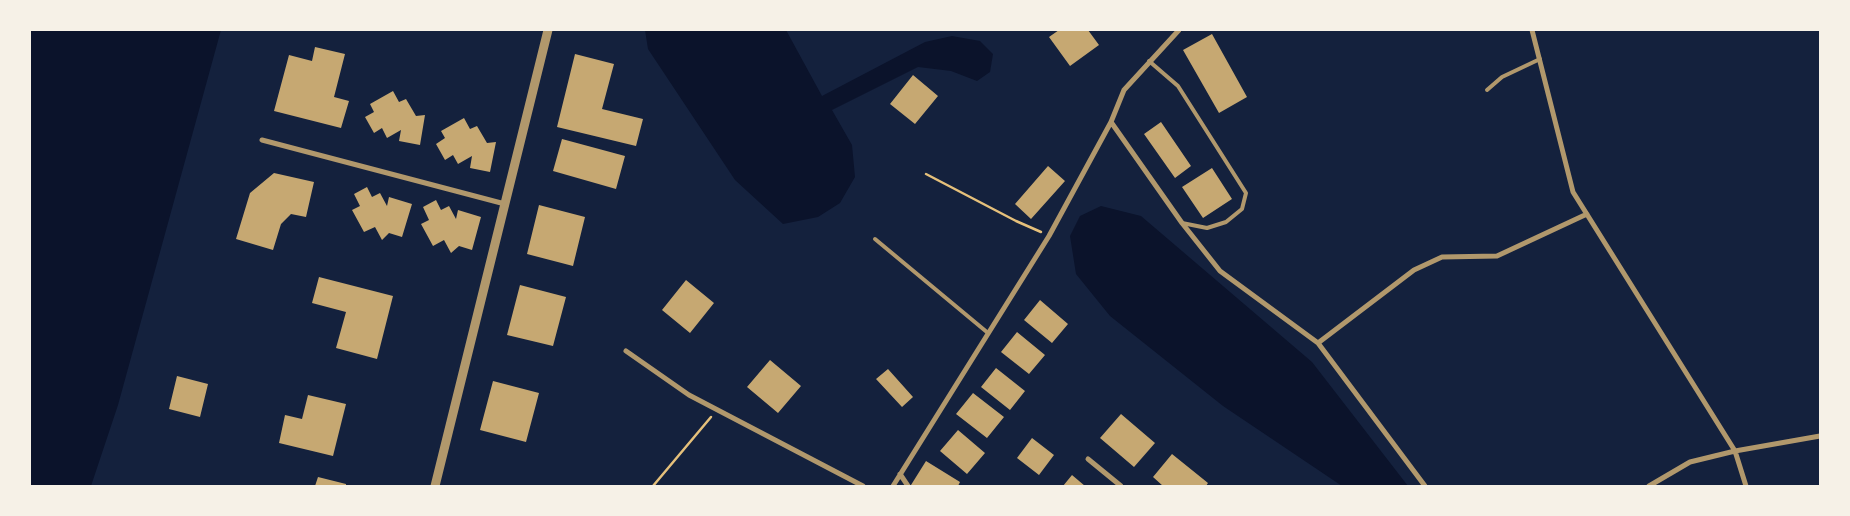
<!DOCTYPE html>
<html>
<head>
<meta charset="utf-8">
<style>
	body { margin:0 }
	#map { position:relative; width:1850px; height:516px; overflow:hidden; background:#14213d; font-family:Manrope,sans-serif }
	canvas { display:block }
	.frame { position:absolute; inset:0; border:31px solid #f6f1e7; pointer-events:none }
</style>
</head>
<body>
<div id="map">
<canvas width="1850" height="516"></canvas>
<div class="frame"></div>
</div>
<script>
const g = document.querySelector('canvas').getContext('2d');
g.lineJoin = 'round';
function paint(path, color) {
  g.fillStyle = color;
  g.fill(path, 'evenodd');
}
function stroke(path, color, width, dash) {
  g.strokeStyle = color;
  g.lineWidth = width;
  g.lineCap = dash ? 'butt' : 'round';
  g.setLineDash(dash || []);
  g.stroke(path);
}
paint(new Path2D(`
	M30,30H221L118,405L91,486H30Z
	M645,30H786L822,96L925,42L952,36L980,41L993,54L990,72L977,81L951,71L918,67L832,110L852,145L855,177L840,203L818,217L783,224L735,180L648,49Z
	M1101,206L1141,216L1312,362L1408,486H1342L1223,406L1110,316L1076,274L1070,236L1080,216Z`), '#0b132b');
paint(new Path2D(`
	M1059,30H1088L1099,45L1070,66L1049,37Z
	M1212,34L1247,97L1219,113L1183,50Z
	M315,47L345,54L334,97L349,101L341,128L274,111L289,55L312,61Z
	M575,54L614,64L602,109L643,119L636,146L557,127Z
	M913,75L938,96L915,124L890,104Z
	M393,91L399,102L406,99L416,116L425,115L420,145L399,141L401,130L387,138L382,128L374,133L365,117L374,112L370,104Z
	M464,118L470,129L477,126L487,143L496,142L490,172L470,168L472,156L458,164L453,155L445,160L436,144L445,138L441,131Z
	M1161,122L1191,166L1175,178L1144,134Z
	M562,139L625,156L616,189L553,171Z
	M1048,166L1065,181L1031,219L1015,204Z
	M1212,168L1232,199L1203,218L1182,187Z
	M274,173L314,182L306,217L291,214L281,224L273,250L236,239L250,193Z
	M367,187L372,197L380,193L387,206L389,197L412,204L402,237L389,233L382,240L375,227L364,232L352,210L360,206L354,194Z
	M436,200L441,210L449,206L456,219L458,210L481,217L472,250L459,246L451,253L444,240L433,246L421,224L429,220L423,207Z
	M539,205L585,217L573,266L527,254Z
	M319,277L393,296L377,359L336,348L346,312L312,303Z
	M686,280L714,303L690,333L662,310Z
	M520,285L566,297L553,346L507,335Z
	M1040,300L1068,324L1052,343L1024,320Z
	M1017,332L1045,355L1029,374L1001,352Z
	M770,360L801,386L778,413L747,387Z
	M996,368L1025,391L1010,410L981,387Z
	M888,369L913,397L902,407L876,379Z
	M177,376L208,384L200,417L169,409Z
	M493,381L539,393L526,442L480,430Z
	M973,393L1004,417L987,438L956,414Z
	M308,395L346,404L333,456L279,443L285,415L302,419Z
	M1121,414L1155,443L1134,467L1100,438Z
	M958,430L985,453L967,474L940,451Z
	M1032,438L1054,455L1039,475L1017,458Z
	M1172,454L1208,483L1206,486H1163L1153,477Z
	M926,461L960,482L958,486L911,485Z
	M1072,475L1085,486H1063Z
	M318,477L346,484V486H315Z`), '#c6a872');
stroke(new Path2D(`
	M926,174L1016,221L1041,232
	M653,486L711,417`), '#e5c07b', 2.5);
stroke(new Path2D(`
	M1149,61L1178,86L1246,193L1242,209L1226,222L1207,228L1182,223
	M1487,90L1502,77L1540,59
	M875,239L988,333`), '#b1986c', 4);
stroke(new Path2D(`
	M1532,30L1573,192L1735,451L1746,486
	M1111,122L1182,223L1220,271L1318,343L1425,486
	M262,140L505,204
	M1318,343L1414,270L1442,257L1497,256L1587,214
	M626,351L689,395L863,486
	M1088,459L1121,486
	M900,474L908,486
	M893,486L1049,236L1111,122L1124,90L1179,30
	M1649,486L1690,462L1735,451L1820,436`), '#b1986c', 5);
stroke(new Path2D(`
	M435,486L548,30`), '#b1986c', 9);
</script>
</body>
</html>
